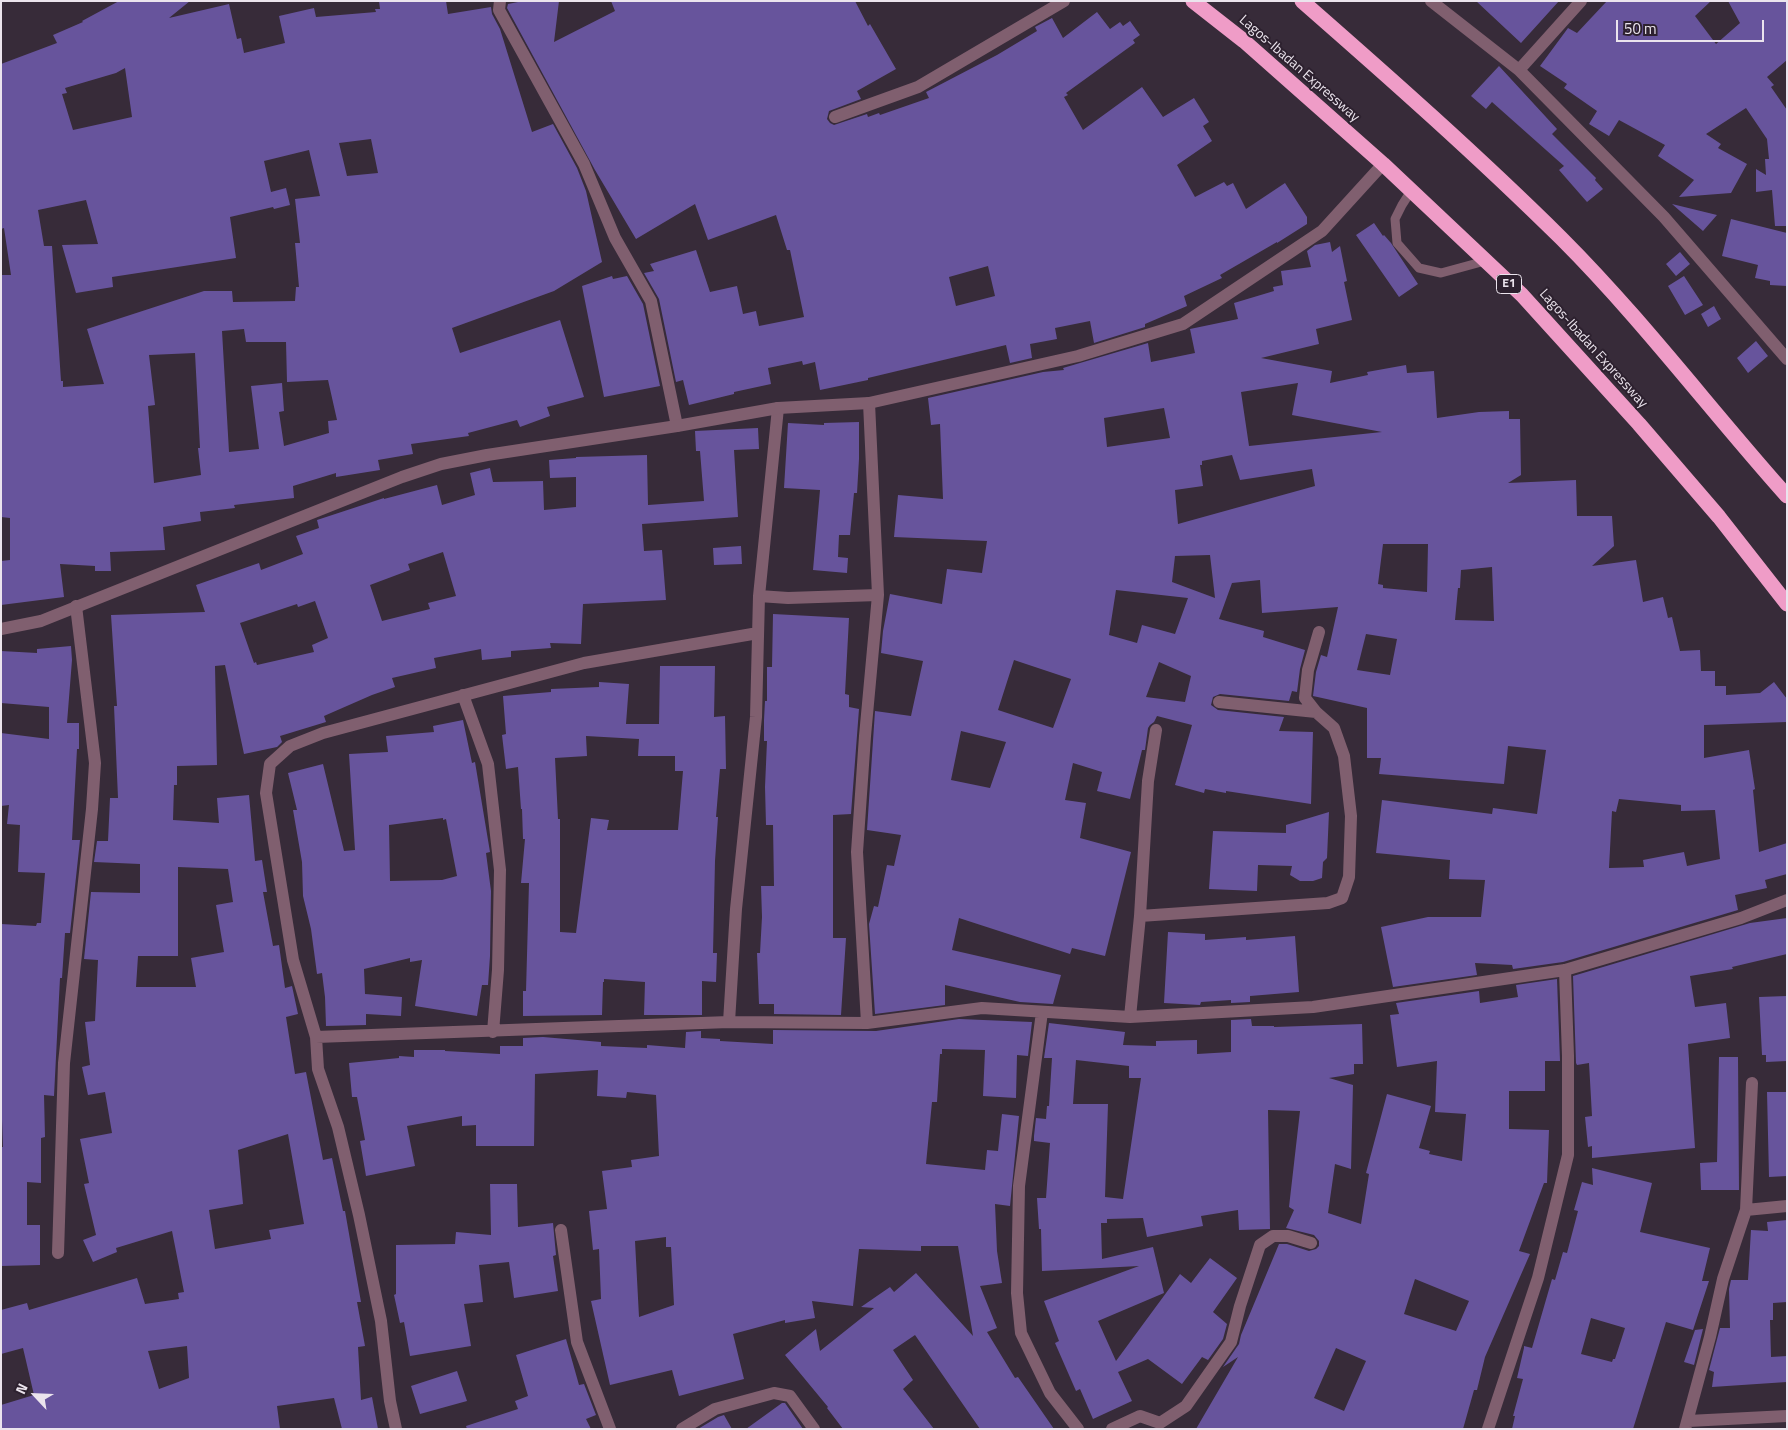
<!DOCTYPE html>
<html>
<head>
<meta charset="utf-8">
<style>
	body { margin:0 }
	#map { position:relative; width:1788px; height:1430px; overflow:hidden; background:#372b39; font-family:"Titillium Web",sans-serif }
	canvas { display:block }
	.frame { position:absolute; inset:0; border:2px solid #ebe4ed; pointer-events:none }
	.north { position:absolute; left:10px; top:1370px; width:50px; height:50px; -webkit-text-stroke:4px #2d212f; paint-order:stroke; rotate:295deg; font-size:14px; font-weight:700; line-height:20px; text-align:center; color:#ebe4ed }
	.north::after { content:''; display:block; margin:auto; width:18px; height:22px; background:#ebe4ed; clip-path:polygon(50% 0,100% 100%,50% 72%,0 100%) }
	.scale { position:absolute; left:1616px; top:20px; width:148px; height:22px; box-sizing:border-box; border:2px solid #ebe4ed; border-top:0; padding-left:6px; font-size:15px; line-height:18px; white-space:nowrap; color:#ebe4ed; -webkit-text-stroke:4px #2d212f; paint-order:stroke }
</style>
</head>
<body>
<div id="map">
<canvas width="1788" height="1430"></canvas>
<div class="frame"></div>
<div class="north">N</div>
<div class="scale">50 m</div>
</div>
<script>
const g = document.querySelector('canvas').getContext('2d');
g.lineJoin = 'round';
function paint(path, color) {
  g.fillStyle = color;
  g.fill(path, 'evenodd');
}
function stroke(path, color, width, dash) {
  g.strokeStyle = color;
  g.lineWidth = width;
  g.lineCap = dash ? 'butt' : 'round';
  g.setLineDash(dash || []);
  g.stroke(path);
}
function drawText(font, color, halo, rows, align = 'center') {
  g.font = font + ' "Titillium Web",sans-serif';
  g.lineWidth = 4;
  g.setLineDash([]);
  g.textBaseline = 'middle';
  g.strokeStyle = halo;
  g.fillStyle = color;
  for (const [text, x, y, turn = 0] of rows) {
    g.save();
    g.translate(x, y);
    g.rotate((+turn || 0) * Math.PI / 180);
    g.textAlign = isNaN(turn) ? turn : align;
    if (halo) g.strokeText(text, 0, 0);
    g.fillText(text, 0, 0);
    g.restore();
  }
}
paint(new Path2D(`
	M119,1H190L169,18L229,4L237,39L241,38L244,53L285,43L279,16L314,8L316,17L376,12L375,9H380L379,1H446L448,14L491,7L492,14L500,29L532,132L553,124L577,168L586,191L602,262L554,291L452,328L460,353L560,320L584,397L547,407L550,416L520,427L517,420L468,433L469,436L411,444L413,454L378,460L380,470L336,477V473L293,486L294,498L234,505L235,508L200,512L201,521L163,527L165,550L110,552L111,571H95V566L60,564L64,597L1,605V561L10,560V518L1,517V275H11L4,228L1,229V64L57,43L53,35L83,22L82,21ZM125,68L132,117L73,130L62,94L67,93L65,88L116,73ZM371,139L378,173L347,176L339,143ZM309,150L320,196L295,199L300,243H295L299,287H296L295,301L233,302L232,291H204L87,329L104,384L63,387V381H61L52,246H44L38,210L86,200L98,244L62,245L76,293L113,287L112,277L236,258L230,217L273,207L274,209L290,205L286,188L271,192L264,161ZM244,329L246,342H286L287,382L328,380L337,420L328,421L329,433L284,446L279,412L284,411L282,383L251,386L259,449L229,452L222,331ZM195,353L200,448H198L201,475L154,483L148,406L155,405L149,355Z
	M523,1H559L554,42L615,11L611,1H855L868,26L870,24L896,69L857,91L861,99L829,111L827,119L830,123L834,125L867,114L868,117L879,113L880,115L929,98L926,92L997,55L1037,31L1035,27L1052,18L1063,38L1097,12L1110,29L1120,22L1123,26L1130,21L1140,35L1133,40L1135,43L1066,93L1068,95L1064,97L1083,130L1142,87L1163,117L1194,98L1209,122L1203,126L1212,141L1177,165L1195,197L1224,182L1227,186L1233,183L1246,209L1285,183L1307,217V224L1277,243V242L1220,275L1222,278L1184,296L1187,306L1145,324V327L1094,343L1090,321L1055,328L1057,339L1030,344L1032,358L1010,363L1006,345L868,378V380L820,390L815,362L803,365L802,361L768,368L771,384L734,392V394L689,405L683,380L676,382L659,299L644,273L654,271L650,264L696,250L710,292L737,286L743,314L756,311L759,326L804,317L790,250H787L776,215L708,240L695,204L636,239L595,170L507,8L508,4ZM988,266L995,296L956,306L949,277Z
	M1476,1H1559L1521,43Z
	M1607,1H1711L1695,16L1716,44L1740,23L1728,1H1787V60L1767,77L1774,85L1771,87L1787,110V226H1775L1772,190L1756,192V169L1766,175L1765,159H1769L1767,139L1746,108L1706,134L1721,144L1718,148L1747,164L1731,193L1679,197L1694,180L1658,156L1665,145L1619,120L1609,136L1589,124L1597,111L1564,88L1567,84L1540,66L1568,28L1577,33Z
	M1499,66L1557,129L1552,134L1596,178L1595,180L1603,189L1587,202L1559,170L1564,166L1492,102L1486,109L1471,96Z
	M1672,204L1717,215L1703,231Z
	M1731,219L1787,233V286L1770,285V281L1755,278L1758,265L1722,256Z
	M1374,223L1383,236L1384,235L1391,243L1418,284L1399,297L1356,235Z
	M1330,242L1332,252L1340,246L1347,281L1344,282L1352,320L1316,329L1319,344L1261,358L1332,371L1330,383L1368,375L1367,372L1406,365L1407,373L1434,371L1437,418L1479,412L1509,411V419H1520L1521,475L1508,483L1576,480L1577,516H1612L1614,546L1592,566L1636,560L1643,602L1663,597L1668,618L1672,617L1680,651L1700,650L1701,671H1715V686H1726V695L1760,693L1774,682L1787,699V722L1704,725V758L1749,750L1755,789L1753,790L1759,852L1787,843V874L1765,880L1767,888L1735,895L1738,910L1563,962L1513,969L1512,965L1475,963L1477,975L1393,987L1381,927L1428,917H1481L1485,880L1449,879L1450,860L1376,853L1382,800L1492,814L1493,808L1537,814L1546,750L1508,746L1504,784L1379,774L1381,758H1367V708L1313,696L1316,672L1321,655L1327,657L1338,607L1262,613L1260,580L1232,583L1219,619L1264,631L1263,637L1305,650L1300,669L1297,692L1292,691L1289,701L1220,694L1213,697L1211,705L1218,710L1284,717L1279,731L1313,732L1311,804L1226,791V793L1205,789L1204,793L1175,785L1192,725L1157,716L1154,722L1150,725L1148,728L1145,750H1142L1130,799L1097,791L1102,772L1073,763L1065,800L1086,803L1080,838L1131,852L1105,956L1072,948L1070,954L959,918L952,950L1061,975L1053,1004L1020,1002L945,985V1005L875,1014L869,924L874,906L878,907L887,865L894,866L901,835L867,830L875,711L911,716L923,661L881,653L883,631L890,594L942,604L947,569L982,573L987,541L894,537L898,495L943,499L940,424L931,425L928,398L1043,372L1064,370L1063,368L1148,343L1151,362L1195,353L1190,329L1238,319L1234,303L1274,291L1273,287L1283,285L1281,271L1311,267L1307,251L1315,245ZM1298,383L1292,415L1382,432L1249,446L1241,392ZM1164,408L1170,438L1107,447L1104,418ZM1232,455L1240,480L1312,469L1315,486L1178,524L1175,490L1203,486L1200,465H1202V461ZM1383,544H1428L1427,592L1383,588V585L1378,584ZM1210,555L1215,598L1172,582L1175,556ZM1492,567L1494,621L1455,620L1458,588H1460L1461,570ZM1116,590L1188,598L1175,634L1142,625L1137,643L1109,635ZM1366,634L1397,639L1390,675L1357,670ZM1014,660L1071,679L1053,728L998,710ZM1159,662L1191,676L1185,702L1146,697ZM961,731L1006,742L990,788L951,780ZM1619,799L1681,805V811L1715,810L1720,859L1687,866L1684,852L1643,860L1644,867L1609,868L1612,811L1616,812Z
	M1680,252L1690,264L1676,276L1666,264Z
	M612,276L613,279L627,276L643,304L660,386L604,397L582,286Z
	M1684,276L1703,305L1685,315L1668,286Z
	M1714,306L1721,319L1708,327L1701,314Z
	M1756,341L1768,356L1748,373L1737,358Z
	M859,422V459L857,493H854L850,535H839L838,557L848,558L847,573L813,570L820,490L784,488L788,423L824,425V423Z
	M758,428L759,449L734,450L738,517L642,524L644,551L662,550L666,600L583,604L581,644L550,643L551,648L511,651V657L482,660L481,649L434,658L436,668L392,678L395,687L372,695L324,716L326,722L280,736L282,742L277,747L244,754L225,665L215,666L217,765L177,766V785H174L173,820L219,823L217,798L249,795L255,861L262,860L267,892H263L273,946L279,945L285,988L292,986L298,1014L286,1017L295,1074L306,1072L323,1160L332,1158L343,1211H345L361,1302H357L365,1346L358,1347L361,1400L372,1397L378,1429H342L334,1398L277,1406L280,1429H1V1405L34,1395L23,1348L1,1354V1310L27,1303L29,1310L137,1278L145,1304L179,1299L178,1293L184,1292L172,1231L116,1248L117,1252L93,1262L83,1240L96,1235L84,1184L89,1183L80,1139L112,1133L105,1092L88,1095L82,1067L90,1065L85,1022L95,1021L98,960L84,959L91,892L140,893V864L94,862L97,841H108L110,798H118L114,706H117L111,615L205,612L196,585L259,563L261,570L303,554L296,536L319,528L317,520L384,498V499L437,485L442,505L475,495L470,473L490,468L493,482L543,481L544,510L576,507V477L550,478L549,460L576,458V457L647,455L648,505L704,501L700,451H696L695,431ZM443,552L456,596L428,603L430,609L382,621L370,585L410,570L408,564ZM315,601L328,638L312,645L314,652L257,665L256,662L254,663L240,623L297,604L298,607ZM178,867L228,869L233,902L216,905L224,952L191,958L196,987H136L138,956H178ZM288,1134L304,1224L269,1230L271,1239L215,1249L209,1210L243,1204L238,1150ZM187,1346L189,1378L159,1389L148,1351Z
	M741,546L742,564L714,565L713,548Z
	M773,614L849,618L845,694L849,695V707L859,709L851,814L833,815V938H846L841,1015L774,1014V1004H759L757,953H760L762,917L761,886H774L773,825H766L765,787L767,741H764V720L765,701H767V667H772Z
	M71,646L72,660L67,723H79V749H77L72,840H80L70,933H65L62,978H60L54,1096L44,1095L45,1137L41,1138V1183L27,1182V1225H40V1265L1,1266V1147H3L1,1092V924L36,926L37,923H41L45,873L18,872L20,825L7,824L9,805L1,806V733L49,739V707L1,703V651L37,653V649Z
	M660,666H715L714,717L725,716L726,769H720L716,817H718L715,861L713,953H717L716,982L702,981V1015H644L645,982L604,979V982H603L602,1015L523,1016V991H526L529,883H521L525,839H523L522,809H521L518,767L506,769L502,735L506,734L503,696L551,692V689L599,687V682L629,684L626,724H659ZM586,736L639,739L638,756H675V771H683L678,830H607L609,820L591,818L576,933L560,932V819H558L555,758L587,756Z
	M463,720L472,763L475,762L490,852L486,853L491,891L490,956L488,985H482L477,1016L415,1006L422,960L410,962V958L364,969L365,994L402,997L401,1016L366,1014V1025L326,1026L325,997L322,973L317,974L311,929L303,896L302,862L293,810H297L288,773L323,764L344,851L355,850L349,754L388,752L386,736L434,732L433,726ZM443,818V820L446,819L457,876L442,880L390,881L389,825Z
	M1329,812L1327,858L1323,862L1322,878L1313,881H1300L1290,875L1292,866L1258,865L1257,891L1209,889L1213,831L1286,833V825Z
	M1787,918V954L1732,967L1733,969L1690,976L1695,1007L1726,1003L1730,1038L1688,1044L1695,1148L1592,1158V1146L1588,1147L1585,1117L1592,1116L1589,1063L1577,1065L1576,1063L1573,976L1750,923Z
	M1168,932L1205,934V940L1246,937V940L1295,936L1299,992L1250,996V1002L1231,1003V1000L1201,1002L1200,1005L1164,1003Z
	M1557,979L1560,1061H1545V1091H1509V1129L1549,1130L1547,1183H1544L1519,1251L1530,1254L1485,1357L1477,1390H1474L1463,1429H1196L1238,1357L1223,1367L1239,1344L1241,1335L1279,1244H1287L1309,1251L1316,1249L1319,1246V1241L1314,1235L1286,1228L1294,1210L1289,1207L1300,1111L1268,1110L1270,1229L1239,1230L1238,1210L1201,1216L1203,1226L1147,1237L1143,1218L1107,1219V1223H1101L1102,1259L1153,1247L1164,1293L1098,1321L1116,1361L1180,1274L1191,1283L1210,1258L1237,1278L1213,1312L1227,1324L1223,1339L1208,1360L1202,1357L1182,1384L1148,1359L1118,1372L1132,1401L1093,1419L1080,1389L1076,1391L1055,1343L1059,1341L1044,1301L1139,1266L1042,1271L1041,1229H1039L1037,1198H1046L1050,1143L1034,1141V1136L1036,1118L1046,1119L1047,1106H1049L1052,1058H1044L1049,1023L1125,1032L1123,1045L1156,1046V1041L1197,1040V1054L1231,1052V1020L1251,1019L1252,1026H1274V1027L1362,1024L1363,1064H1354V1074L1329,1078L1353,1085L1351,1169L1335,1164L1328,1213L1361,1224L1369,1174L1366,1173L1387,1094L1431,1106L1419,1148L1430,1151L1429,1154L1462,1161L1466,1114L1435,1112L1437,1061L1397,1067L1390,1015L1399,1014L1396,1003L1479,991L1480,1003L1518,997L1516,985ZM1076,1060L1129,1066V1078H1141L1123,1199L1105,1197L1108,1104H1073ZM1415,1279L1469,1301L1456,1331L1404,1314ZM1336,1348L1366,1361L1344,1411L1314,1398Z
	M1787,996V1061L1766,1062V1055H1762L1759,997Z
	M959,1019L1032,1022L1028,1056L1017,1055L1016,1098L983,1096L985,1050L942,1049V1054H940L937,1102H932L926,1164L985,1170L987,1150L998,1151L1002,1114L1019,1116L1010,1206L995,1204L997,1251L1002,1283L980,1286L997,1328L987,1332L1015,1378L1018,1377L1054,1429H980L915,1335L893,1350L913,1380L903,1389L934,1429H843L827,1408L828,1407L785,1355L816,1329L820,1351L874,1308L861,1307L890,1287L894,1292L916,1273L973,1336L958,1246H921V1251L859,1249L853,1306L812,1301L815,1318L785,1323V1320L733,1334L744,1379L679,1396L672,1370L610,1385L591,1301L601,1299L599,1249L593,1250L589,1211L607,1209L602,1171L632,1167L631,1160L659,1156L656,1095L627,1092L626,1098L597,1096L598,1070L535,1074L534,1146H476V1125L462,1126V1116L407,1126L415,1166L366,1176L360,1141L365,1140L357,1097H352L349,1063L399,1058V1056L414,1057V1050H445V1051L500,1054V1046H523V1038L543,1037L601,1042V1046L647,1048V1045L685,1048L686,1032L701,1031V1038L720,1039V1041L773,1044V1030L876,1031ZM666,1237V1247H671L674,1305L639,1317L635,1241Z
	M1719,1057H1738L1739,1190H1701L1700,1163L1717,1162Z
	M1767,1092H1787V1176L1769,1177Z
	M1592,1168L1652,1183L1640,1232L1710,1248L1702,1281H1709L1693,1330L1666,1322L1633,1429H1512L1515,1416H1513L1523,1379L1517,1378L1524,1348V1346L1532,1348L1552,1279L1555,1280L1563,1252L1567,1253L1578,1211L1574,1210L1582,1182L1593,1185ZM1591,1318L1625,1328L1615,1359H1613L1612,1362L1581,1354Z
	M490,1184H517L518,1227L553,1223L556,1255L553,1256L558,1291L514,1298L509,1262L479,1265L483,1302L464,1304L471,1346L410,1356L404,1322L400,1323L394,1295L396,1294V1245L455,1244L456,1232L491,1235Z
	M1787,1220V1302L1773,1303V1320H1770L1771,1357L1787,1356V1382L1712,1387L1714,1372L1709,1370L1720,1328H1730L1729,1289L1731,1280H1748L1751,1230L1768,1231L1767,1222Z
	M1703,1329L1694,1365L1684,1362L1695,1330Z
	M566,1339L579,1385L584,1384L596,1415L586,1419L591,1429H467L466,1426L518,1409L515,1401L528,1396L516,1355Z
	M457,1371L467,1401L420,1414L411,1386Z
	M782,1403H785L803,1429H746Z
	M724,1415L732,1429H698L718,1417Z`), '#67549c');
stroke(new Path2D(`
	M1411,191L1402,205L1395,219L1397,243L1419,268L1441,273L1485,261`), '#805f6f', 9);
stroke(new Path2D(`
	M500,1L499,10L584,164L615,238L651,301L677,426
	M1431,1L1519,70L1664,217L1787,359
	M1519,70L1581,1
	M835,117L918,87L1064,1
	M759,596L788,598L878,595
	M463,695L488,764L500,870L498,970L493,1032
	M1219,702L1316,712
	M1140,916L1328,903L1342,898L1349,877L1351,816L1344,756L1334,728L1316,712L1305,698L1308,670L1319,632
	M1042,1012L1019,1186L1017,1293L1021,1333L1050,1393L1078,1429
	M1130,1017L1140,916L1148,781L1156,730
	M729,1022L736,909L756,717L759,596L778,408
	M867,1023L857,852L865,736L878,595L869,403
	M316,1037L729,1022L867,1023L982,1008L1130,1017L1313,1007L1565,970L1741,918L1787,900
	M1746,1210L1787,1206
	M561,1230L577,1342L610,1429
	M58,1253L64,1063L92,809L95,763L76,606
	M1688,1421L1787,1416
	M396,1429L390,1401L381,1321L359,1215L338,1127L318,1069L316,1037L293,960L266,793L270,764L290,746L323,733L584,663L758,633
	M682,1429L715,1409L774,1393L790,1396L814,1429
	M1112,1429L1140,1416L1160,1423L1186,1406L1231,1342L1240,1306L1260,1245L1273,1236H1288L1311,1243
	M1488,1429L1538,1278L1568,1155V1056L1565,970
	M1685,1429L1710,1337L1723,1279L1746,1210L1752,1083`), '#805f6f', 12);
stroke(new Path2D(`
	M1,629L41,621L402,477L441,464L487,455L677,426L778,408L869,403L1078,356L1183,324L1322,231L1383,164`), '#805f6f', 12);
stroke(new Path2D(`
	M1193,1L1244,41L1383,164L1522,295L1639,424L1719,517L1787,604
	M1302,1C1390,78 1478,156 1561,238C1642,319 1711,411 1787,496`), '#ef9cc7', 15);
for (const [x, y, w] of [
	[1509,284,25]
]) {
  const box = new Path2D();
  box.roundRect(x - w / 2, y - 9.5, w, 19, 4);
  g.fillStyle = '#2d212f';
  g.fill(box);
  stroke(box, '#ebe4ed', 1);
}
drawText('bold 12px', '#ebe4ed', null, [
	["E1",1509,284]
]);
drawText('14px', '#ebe4ed', '#2d212f', [
	["Lagos-Ibadan Expressway",1299,69,41],
	["Lagos-Ibadan Expressway",1593,349,48]
]);
</script>
</body>
</html>
